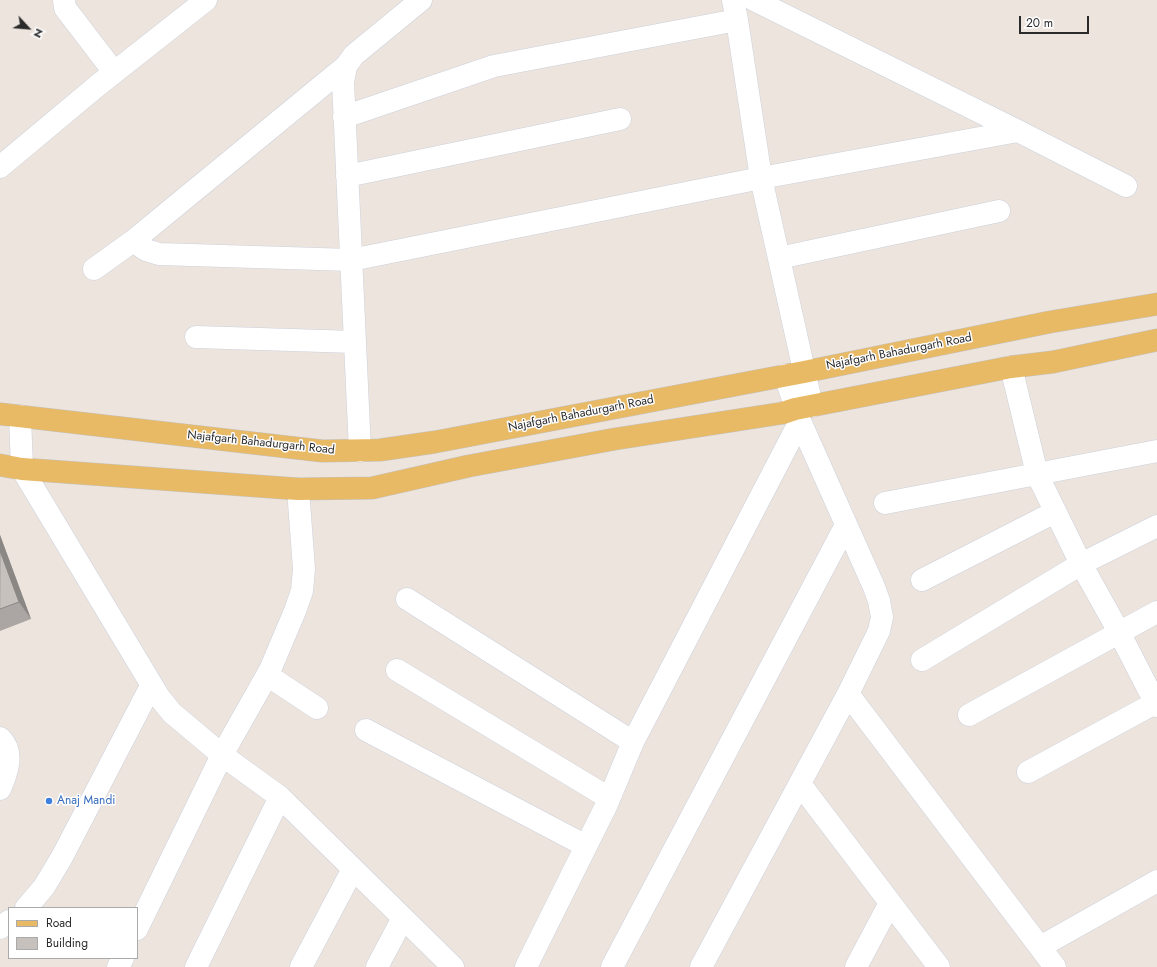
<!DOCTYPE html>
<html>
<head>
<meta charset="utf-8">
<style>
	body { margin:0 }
	#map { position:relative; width:1157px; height:967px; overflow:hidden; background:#ece4dd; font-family:Jost,sans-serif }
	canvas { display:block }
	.legend { position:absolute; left:8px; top:907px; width:130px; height:52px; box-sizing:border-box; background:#fff; border:1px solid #aaa; margin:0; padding:5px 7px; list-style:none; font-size:12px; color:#2a2a2a }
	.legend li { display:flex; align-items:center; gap:8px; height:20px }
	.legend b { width:20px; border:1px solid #aaa }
	.north { position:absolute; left:8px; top:8px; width:40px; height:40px; -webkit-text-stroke:3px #fff; paint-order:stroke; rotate:116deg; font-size:11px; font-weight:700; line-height:16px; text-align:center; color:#2a2a2a }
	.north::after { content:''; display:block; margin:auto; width:14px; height:18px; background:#2a2a2a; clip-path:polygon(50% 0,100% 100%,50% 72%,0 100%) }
	.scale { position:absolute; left:1019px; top:16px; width:70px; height:18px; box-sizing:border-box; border:2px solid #2a2a2a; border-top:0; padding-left:5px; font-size:12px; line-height:14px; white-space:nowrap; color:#2a2a2a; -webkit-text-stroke:3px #fff; paint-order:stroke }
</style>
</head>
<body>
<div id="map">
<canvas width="1157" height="967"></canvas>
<ul class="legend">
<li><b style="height:5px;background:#e9ba65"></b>Road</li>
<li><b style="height:11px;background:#c7c1bd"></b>Building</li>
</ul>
<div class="north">N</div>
<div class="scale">20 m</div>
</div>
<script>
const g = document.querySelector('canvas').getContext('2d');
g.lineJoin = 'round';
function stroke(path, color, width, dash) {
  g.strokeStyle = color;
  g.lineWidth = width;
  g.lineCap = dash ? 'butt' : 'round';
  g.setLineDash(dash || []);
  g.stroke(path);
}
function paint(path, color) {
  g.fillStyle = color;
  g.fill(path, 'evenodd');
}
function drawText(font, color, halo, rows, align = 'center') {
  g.font = font + ' Jost,sans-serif';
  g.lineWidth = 3;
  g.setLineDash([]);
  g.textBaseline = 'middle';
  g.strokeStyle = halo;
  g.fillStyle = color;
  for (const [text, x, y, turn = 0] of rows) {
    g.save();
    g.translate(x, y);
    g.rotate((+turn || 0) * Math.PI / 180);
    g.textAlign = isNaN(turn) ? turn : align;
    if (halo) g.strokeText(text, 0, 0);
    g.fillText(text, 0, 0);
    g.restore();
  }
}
const minor = new Path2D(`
	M64,0L65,8L114,72
	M733,0L737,20L761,178L812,406
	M754,0L1018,131L1126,186
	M344,117L494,66L737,20
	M0,167L97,86L206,0
	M347,176L620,119
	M133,241L146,250L159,254L351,260L761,178L1018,131
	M779,258L999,211
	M94,269L133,241L346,66
	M196,337L355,342
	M1011,367L1037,474L1081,564L1119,632L1157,706
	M20,416L22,469L159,697L172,713L222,755L280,797L453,967
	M360,451L343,82L346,66L354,55L421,0
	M885,503L1157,451
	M922,580L1055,512
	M407,599L633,742
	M922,660L1081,564L1157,526
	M397,670L609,798
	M267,675L317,708
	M848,694L1055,967
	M969,715L1157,612
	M366,730L586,846
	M0,738C15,752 7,773 0,789
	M1028,772L1157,702
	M800,784L939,967
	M26,908L44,887L62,857L151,686
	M0,928L9,921
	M137,929L222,755L270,670L295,611L302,591L304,569L298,489
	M1040,947L1157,881
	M118,967L123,958
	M196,967L280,797
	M301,967L353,869
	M377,967L403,918
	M526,967L607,804L633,742L800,421
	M612,967L846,525
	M701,967L848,694L879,631L882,617L879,601L874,587L800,421L785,375
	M856,967L890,903`);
const major = new Path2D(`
	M0,414L322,451L380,450L435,442L804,372L1050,322L1157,304
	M0,465L22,469L298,489L372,488L469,466L615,439L783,413L795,409L1011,367L1053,362L1157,340`);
stroke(minor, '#ccd0db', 23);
stroke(major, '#c3c3c3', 23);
stroke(minor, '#fff', 22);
stroke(major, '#e9ba65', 22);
paint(new Path2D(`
	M0,535L31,619L0,631Z`), '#aba6a3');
paint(new Path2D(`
	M0,535L31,619L19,602L0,551Z`), '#8b8784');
const building = new Path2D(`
	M0,551L19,602L0,609Z`);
paint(building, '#c7c1bd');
stroke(building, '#8b8784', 1);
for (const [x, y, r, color] of [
	[49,801,4,"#3f7fe0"]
]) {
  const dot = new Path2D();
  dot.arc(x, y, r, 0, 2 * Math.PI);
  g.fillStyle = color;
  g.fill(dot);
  stroke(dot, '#fff', 1.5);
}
drawText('12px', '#2a2a2a', '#fff', [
	["Najafgarh Bahadurgarh Road",899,352,-11],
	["Najafgarh Bahadurgarh Road",581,414,-11],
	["Najafgarh Bahadurgarh Road",261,443,6]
]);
drawText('12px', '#366cbe', '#fff', [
	["Anaj Mandi",57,801]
], 'left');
</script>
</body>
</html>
